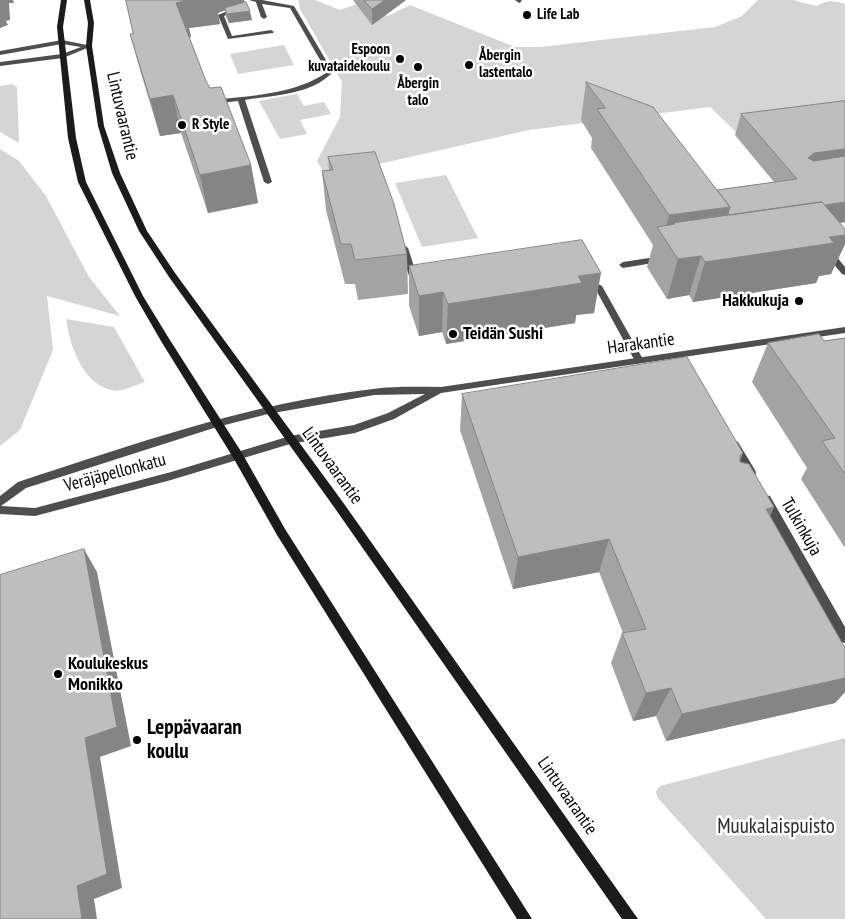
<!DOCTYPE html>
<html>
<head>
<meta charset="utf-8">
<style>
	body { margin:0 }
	canvas { display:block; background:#fff }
</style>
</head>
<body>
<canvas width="845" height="919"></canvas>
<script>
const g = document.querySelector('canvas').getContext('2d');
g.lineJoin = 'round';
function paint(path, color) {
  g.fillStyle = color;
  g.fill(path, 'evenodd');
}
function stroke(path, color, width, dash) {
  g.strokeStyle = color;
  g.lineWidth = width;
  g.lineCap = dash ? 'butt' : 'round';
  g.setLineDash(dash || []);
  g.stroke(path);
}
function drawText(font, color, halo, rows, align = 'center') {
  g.font = font + ' "PT Sans Narrow",sans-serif';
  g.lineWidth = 5;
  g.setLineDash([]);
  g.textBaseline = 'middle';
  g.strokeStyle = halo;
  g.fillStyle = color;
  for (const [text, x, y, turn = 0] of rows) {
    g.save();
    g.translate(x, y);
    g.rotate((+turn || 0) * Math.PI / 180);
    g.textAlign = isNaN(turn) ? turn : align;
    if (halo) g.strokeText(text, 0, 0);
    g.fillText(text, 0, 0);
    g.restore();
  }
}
paint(new Path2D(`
	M298,0H315L340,10L360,3L388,16L410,5L515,47H540L715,27L742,16L758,0H793L816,6C828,0 832,0 845,4V119L737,133L710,107L529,130L326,176L317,161L340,117L342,82L300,9Z
	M284,45L294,65L238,74L230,54Z
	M12,84L17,87L19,143L0,132V86Z
	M297,94L304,106L324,102L331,114L300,120L307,134L280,139L259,101Z
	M0,149L19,161L46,196L89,277L120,316L47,296L53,350L20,430L0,446Z
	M446,175L478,238L422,247L395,183Z
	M66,319L114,327L145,382C135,385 121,393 111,390C81,382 70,345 66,319Z
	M845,738V919H766L657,797L656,791L660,786Z`), '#d5d5d5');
paint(new Path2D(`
	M249,0H262L294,6L333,72C311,95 274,95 245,100L272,182L268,184L264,182L238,101L213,104L210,102L213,100C249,96 297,94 327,72L290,8L262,4L267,17L264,19L261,17L256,2Z
	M515,0H521L522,1L519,3Z
	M237,7L239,8V10L224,16L232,36L271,30L274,32L273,33L228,39L218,15Z
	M404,245L408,248L418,279L417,281L414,282L410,279L400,248Z
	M829,250L832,251L845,267V275L842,274L826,255V251Z
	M662,256L665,257V261L623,268L619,265L623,262Z
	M587,278L602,286L644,361L642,363H636L596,290L583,281Z`), '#4e4e4e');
paint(new Path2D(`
	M257,0H263L259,4L256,2Z
	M62,40L92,46L63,58L0,66V62L62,54L81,47L62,44L0,55V51Z
	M845,327V333L441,393L394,419L355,433L290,444L171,480L35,516L0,514V496L18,482C134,444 251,403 373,389C395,386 419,387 441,387ZM425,394L388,413L354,425L290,436L171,472L35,508L1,506L26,488L217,427L268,414L374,395Z
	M735,441L738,442L755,470L756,473L755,476H747L730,445Z
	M766,495L770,496L845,627V643L841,642L762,502L761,499L762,496Z`), '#4e4e4e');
paint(new Path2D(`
	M61,0H67L63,27L76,138L86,182L143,296L168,337L242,453L285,529L532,919H517L277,535L234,459L161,341L135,296L78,182L68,138L57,27Z
	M84,0H90L94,23L92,46L104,126L120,173L147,231L175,273L342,501L638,919H622L334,507L169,277L139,231L112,173L98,126L86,46L88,23Z`), '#1b1b1b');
paint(new Path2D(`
	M126,0H244L252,20L229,23L226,17L225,10L218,13L220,24L189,28L191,37H189L206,81L251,165L258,203L208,213L181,133L160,136L140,70L130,34H133Z
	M353,0H406L372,25Z
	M586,82L717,190L774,182L735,135L741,114L845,101V222L840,223L845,229V244L831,274L819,276L816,283L693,302L689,295L667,299L647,267L653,245L591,148L592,138L581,120Z
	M328,157L407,254L408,294L358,300L355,284H345L326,210L322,171L329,170Z
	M409,266L594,313L576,315L575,323L446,344L442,332L419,336L409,306Z
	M845,338V548L801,479L807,468L752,382L768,343L824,341Z
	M462,394L743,453L740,460V462L774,507L770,516L845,648V692L835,703L666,741L656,716L633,721L611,663L622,633H623L599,572L513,589L460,430Z`), '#a3a3a3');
paint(new Path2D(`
	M0,0H13L14,3H9L10,20L6,21L8,25L0,28Z
	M183,0H244V3L218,13L220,24L189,28L191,37L184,38L176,3Z
	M385,0H406L372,25V9Z
	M250,11L252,20L229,23L227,14Z
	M173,95L181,133L160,136L150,99Z
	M845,149V167L806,174L808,158L814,153Z
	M251,165L258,203L208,213L200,175Z
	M845,202V222L801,229L804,209Z
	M730,207L718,247L674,223L668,244L664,237L669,215Z
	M845,235V244L831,274L819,276L816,283L693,302L705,262L829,237Z
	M701,256L689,295L667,299L678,259Z
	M601,273L594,313L576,315L575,323L446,344L448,304L578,276Z
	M443,292L442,332L419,336V296Z
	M774,507L756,541L766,509Z
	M609,539L599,572L513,589L518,557Z
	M84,549L97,572L131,746L100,757L122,888L94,899L97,919H82L77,886L85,738Z
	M845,678V692L835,703L666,741L682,714Z
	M671,688L656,716L633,721L646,693Z`), '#858585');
const building = new Path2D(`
	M126,0H183L184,1L176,3L206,81L210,88L221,87L251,165L200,175L173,95L150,99L130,34H133Z
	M364,0H385L372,9Z
	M246,2L250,11L227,14L225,8Z
	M586,82L653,107L730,207L669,215L597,109L605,108Z
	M845,101V149L814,153L808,158L814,161L845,156V202L825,205L822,202L730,215L728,213L730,207L717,190L797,179L741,114Z
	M375,152L394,204L407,254L355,260L351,244H341L322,171L333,170L328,157Z
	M822,202L845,229V235L829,237L834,243L705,262L701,256L678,259L657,227L675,224L674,223Z
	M582,240L601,273L578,276L582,283L448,304L443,292L419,296L409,266Z
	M819,334L824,341L845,338V474L822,441L835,438L768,343Z
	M687,357L743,453L740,455V462L749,464L774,507L766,509L845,648V678L682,714L671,688L646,693L622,633L646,629L609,539L518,557L462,394Z
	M84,549L117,727L85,738L107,874L77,886L82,919H0V575Z`);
paint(building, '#bebebe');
stroke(building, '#858585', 1);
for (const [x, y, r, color] of [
	[527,15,5,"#000"],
	[400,59,5,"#000"],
	[469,65,5,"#000"],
	[418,67,5,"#000"],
	[182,125,5,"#000"],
	[799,301,5,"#000"],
	[453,334,5,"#000"],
	[58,674,5,"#000"],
	[137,740,5,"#000"]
]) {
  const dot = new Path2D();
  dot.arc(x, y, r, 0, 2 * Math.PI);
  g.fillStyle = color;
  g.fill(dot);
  stroke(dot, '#fff', 2);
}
drawText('bold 15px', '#000', '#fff', [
	["Life Lab",537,15],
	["Espoon",390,50,"right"],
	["kuvataidekoulu",390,67,"right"],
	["Åbergin",479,56],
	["lastentalo",479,73],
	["Åbergin",418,84,"center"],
	["talo",418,101,"center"],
	["R Style",192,125]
], 'left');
drawText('18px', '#000', '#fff', [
	["Lintuvaarantie",122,116,77],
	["Harakantie",641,344,-8],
	["Lintuvaarantie",332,466,54],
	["Veräjäpellonkatu",115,473,-15],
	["Tulkinkuja",801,527,60],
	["Lintuvaarantie",567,796,55]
]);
drawText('bold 18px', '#000', '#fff', [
	["Hakkukuja",789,301,"right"],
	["Teidän Sushi",463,334],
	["Koulukeskus",68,664],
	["Monikko",68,685]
], 'left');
drawText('bold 21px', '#000', '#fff', [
	["Leppävaaran",147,728],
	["koulu",147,752]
], 'left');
drawText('21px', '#2c2c2c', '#fff', [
	["Muukalaispuisto",776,827]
]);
</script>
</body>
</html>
